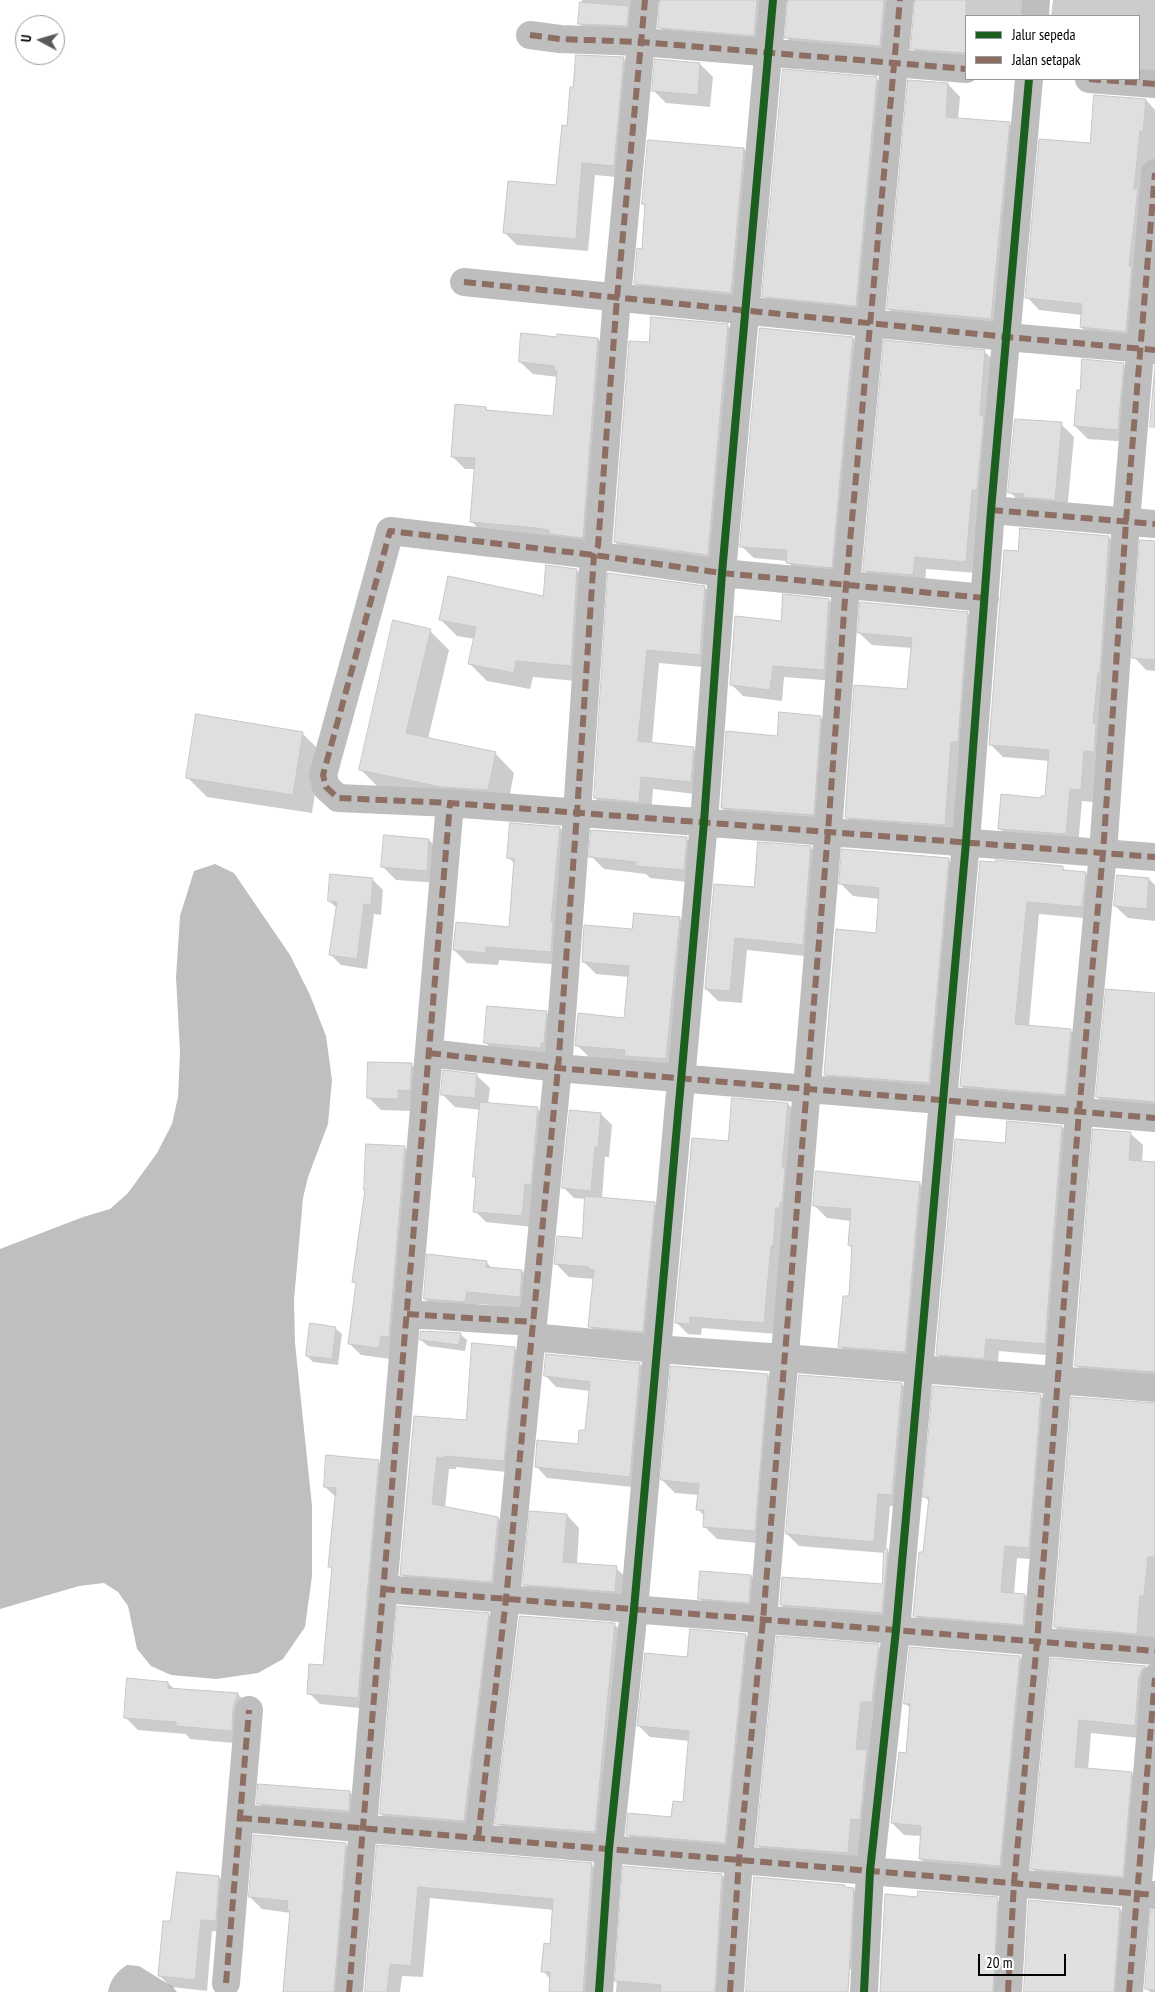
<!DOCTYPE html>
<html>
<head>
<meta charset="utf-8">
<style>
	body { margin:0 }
	#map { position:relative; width:1155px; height:1992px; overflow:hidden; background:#fff; font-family:"PT Sans Narrow",sans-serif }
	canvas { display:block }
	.legend { position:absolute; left:965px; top:15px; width:175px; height:65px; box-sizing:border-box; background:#fff; border:1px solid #999; margin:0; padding:6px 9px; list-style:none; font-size:15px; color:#000 }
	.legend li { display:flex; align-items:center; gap:10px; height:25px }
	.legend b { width:25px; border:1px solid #999 }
	.north { position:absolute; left:15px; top:15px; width:50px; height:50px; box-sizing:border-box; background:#fff; border:1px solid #999; border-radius:50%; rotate:276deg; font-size:14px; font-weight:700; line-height:20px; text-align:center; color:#000 }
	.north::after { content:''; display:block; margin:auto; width:18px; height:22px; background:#595959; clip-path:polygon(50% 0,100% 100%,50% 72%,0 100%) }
	.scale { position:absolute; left:978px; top:1954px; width:88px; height:22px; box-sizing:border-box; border:2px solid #000; border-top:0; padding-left:6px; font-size:15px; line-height:18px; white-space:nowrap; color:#000; -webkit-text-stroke:4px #fff; paint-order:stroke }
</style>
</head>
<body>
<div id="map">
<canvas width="1155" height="1992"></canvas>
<ul class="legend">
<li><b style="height:6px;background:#1b5e20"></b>Jalur sepeda</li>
<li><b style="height:6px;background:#8d6e63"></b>Jalan setapak</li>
</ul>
<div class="north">U</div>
<div class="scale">20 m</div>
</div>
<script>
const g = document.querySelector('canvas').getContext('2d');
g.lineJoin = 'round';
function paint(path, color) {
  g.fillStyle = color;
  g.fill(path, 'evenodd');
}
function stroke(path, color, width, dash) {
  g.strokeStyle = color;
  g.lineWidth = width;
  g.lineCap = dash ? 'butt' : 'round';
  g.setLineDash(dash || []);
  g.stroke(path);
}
paint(new Path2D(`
	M215,864L234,873L290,955L310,995L326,1036L332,1080L328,1124L308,1177L303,1198L294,1300L295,1343L312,1506V1576L305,1627L283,1659L258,1673L216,1679L171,1675L151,1666L137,1649L128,1606L118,1592L104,1583L79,1586L0,1609V1249L83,1217L110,1209L128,1193L157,1153L172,1124L178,1097L180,1052L176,977L180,916L194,871Z
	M127,1965L139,1966L173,1987L177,1992H108C110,1980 117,1971 127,1965Z`), '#bfbfbf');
paint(new Path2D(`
	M582,0H649L639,38L592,36L580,24Z
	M662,0H777L766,48L672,40L659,27Z
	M790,0H904L892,58L799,51L787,38Z
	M917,0H1040L1033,16H966V64L925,61L912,48Z
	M1053,0H1155V80L1139,78V16H1051Z
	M623,58L636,71L626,178L595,175L588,251L517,245L504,232L557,187L568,127Z
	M700,64L713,77L710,107L666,103L653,90Z
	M877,79L889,91L868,318L776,309L764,296Z
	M948,84L960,97L958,119L1009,123L1021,136L1003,331L901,321L888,309Z
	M1146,100L1155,110V177L1138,344L1094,339L1081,327L1082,315L1039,310L1027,297L1091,144Z
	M744,149L756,161L743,305L647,295L635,283L643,250L646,207L643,204Z
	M652,318L728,326L741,339L720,567L628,555L615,542L650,344Z
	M558,338L598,339L610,351L595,550L484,534L472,522L476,469H465L452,456L486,408L489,412L554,418L558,377L533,374L520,362Z
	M853,338L865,351L844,579L799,575L787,561L754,558L741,546Z
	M985,352L997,364L978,573L926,569L925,587L876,582L864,570Z
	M1123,364L1136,377L1131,442L1088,439L1075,426Z
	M1061,424L1074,437L1067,512L1022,505L1010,492Z
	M1109,537L1121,550L1093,802L1082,801L1078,846L1012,841L1000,829L1046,798L1050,761L1003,757L990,744L1019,552Z
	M1155,542V671L1146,670L1134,657Z
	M577,570L594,587L587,682L533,677L530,689L487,681L470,664L475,639L457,636L440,619L544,597Z
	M610,574L705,588L718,601L713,668L659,663L652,744L693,748L706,761L704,795L653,789L651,814L608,811L595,798Z
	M829,600L841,612L836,681L784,677L782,701L743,696L731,684L782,622Z
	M967,613L979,625L957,837L858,829L846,817L908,691L912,648L872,645L859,633Z
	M430,631L449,650L428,739L495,753L514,773L507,809L379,788L360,769Z
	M820,717L833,730L826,828L735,821L722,808L778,737Z
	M302,733L321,752L312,813L207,797L187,777Z
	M560,828L573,841L563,965L499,960L498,965L467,963L454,950L510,928L515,864L509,858Z
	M686,838L699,851L697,883L650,878L646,874L604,869L591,856Z
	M429,840L442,853L439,883L396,880L383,867Z
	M811,848L823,860L815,957L747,950L742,1003L718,1001L706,989L755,889Z
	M948,860L961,872L941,1095L838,1087L825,1074L877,934L880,899L853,896L841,884Z
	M981,862L1062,867L1067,872L1085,873L1098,886L1095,919L1039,914L1029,1026L1070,1030L1083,1043L1077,1107L974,1098L961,1086Z
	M372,879L383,890L381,915L374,914L367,969L341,965L331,955L338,909L329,901Z
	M1149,879L1155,885V921L1128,918L1115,906Z
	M679,918L692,931L679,1071L590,1058L577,1045L625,1019L629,977L596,974L583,961L633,930Z
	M1155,994V1114L1110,1110L1097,1097Z
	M546,1012L559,1025L557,1056L498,1055L485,1042Z
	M412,1065L425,1078L410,1111L381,1110L368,1097Z
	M444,1072L477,1076L490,1088L488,1104L538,1109L549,1120L533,1227L486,1222L475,1211L477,1180L474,1176L481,1110L455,1107L442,1094Z
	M788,1104L799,1116L776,1334L702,1328L701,1335L688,1334L676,1322L730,1143Z
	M601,1114L612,1125L609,1157H605L602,1199L654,1203L667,1216L655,1344L603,1339L590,1326L594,1279L569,1277L556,1264L583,1239L586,1199L574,1198L563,1187Z
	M1062,1127L1075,1140L1057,1356L999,1351L997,1371L950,1367L937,1354L1006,1144Z
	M1130,1133L1143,1145L1142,1162L1155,1163V1383L1088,1378L1076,1365Z
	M405,1148L416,1159L390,1359L361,1355L349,1343L357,1285L354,1282Z
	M920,1184L932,1197L918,1364L853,1359L840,1346L850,1298L853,1249L849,1245L851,1221L827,1218L814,1205Z
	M486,1262L493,1269L522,1271L535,1284L532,1309L479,1304L478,1314L438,1312L425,1299Z
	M335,1328L342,1334L338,1365L313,1362L307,1356Z
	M460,1334L467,1340L465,1351L428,1346L421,1340Z
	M514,1348L527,1360L516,1473L456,1467V1469H449L445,1508L498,1518L510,1530L504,1594L414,1586L401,1574L415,1418L467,1422Z
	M640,1364L651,1376L641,1488L547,1478L536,1466L579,1445L586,1432L590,1391L556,1387L545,1375Z
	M767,1375L780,1388L767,1544L717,1539L704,1526L705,1517L698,1509L699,1495L675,1493L662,1480Z
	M902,1384L914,1397L904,1506H890L886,1550L900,1563L894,1626L794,1618L781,1605L883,1585L885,1553L799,1546L787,1534Z
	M1040,1396L1053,1408L1041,1560L1017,1558L1014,1594L1025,1595L1037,1608L1035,1637L927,1628L914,1615L924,1554L930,1502L925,1497Z
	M1155,1405V1646L1068,1639L1055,1627Z
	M378,1461L389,1472L369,1709L320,1704L309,1693L324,1667L333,1570L330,1566L336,1497L325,1487Z
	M567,1515L579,1528L577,1564L616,1568L629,1580L627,1604L537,1597L524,1584Z
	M751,1576L763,1589L761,1615L713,1611L700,1598Z
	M488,1614L500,1626L476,1832L393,1825L381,1814Z
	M615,1625L628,1637L608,1845L510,1836L497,1823Z
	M745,1635L756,1646L736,1854L639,1845L627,1834L672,1818L684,1803L690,1741L650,1737L639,1726L689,1658Z
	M878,1646L891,1658L885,1714H873L860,1866L770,1858L757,1845Z
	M1019,1657L1032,1669L1012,1878L933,1871L920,1859L922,1836L904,1835L892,1823L907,1754L911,1709L905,1703Z
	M1052,1660L1145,1667L1155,1677L1148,1739L1091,1733L1088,1770L1131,1773L1144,1786L1135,1889L1045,1881L1032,1868Z
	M168,1683L174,1689L238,1694L250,1707L244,1744L190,1739L186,1734L138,1730L125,1717Z
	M350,1792L360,1802L358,1821L268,1813L258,1803Z
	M345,1844L358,1856L346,1992H284L291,1913L262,1909L250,1897Z
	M378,1847L592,1865L604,1877L596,1992H550L551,1980L543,1971L551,1945L554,1910L430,1898L423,1977L402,1976L400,1992H366Z
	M625,1867L722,1875L734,1888L727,1992H616Z
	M219,1877L230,1889L227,1932L212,1931L207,1991L171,1987L160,1976L171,1922Z
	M844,1886L847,1889H853L865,1902L862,1970L850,1969L848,1992H747Z
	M919,1898L997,1899L1009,1911L1005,1992H882Z
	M1120,1909L1132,1921L1126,1992H1025Z
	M1155,1911V1992H1150L1146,1988Z`), '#0003');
const building = new Path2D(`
	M660,0H757L754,36L658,28Z
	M788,0H884L880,46L785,38Z
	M915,0H966V53L911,49Z
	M580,2L629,6L627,26L578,24Z
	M576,55L624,57L614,166L582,163L576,239L503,233L508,181L556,185L562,125L567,126L570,87H573Z
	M655,59L700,63L698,95L652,91Z
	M783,69L877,77L856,306L762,297Z
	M908,80L948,83L946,117L1010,122L991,319L887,309Z
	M1094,95L1146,99L1143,132L1140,131L1134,189H1138L1129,266H1132L1126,332L1080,327L1082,304L1025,298L1039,139L1090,143Z
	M648,140L744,148L731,293L634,284L637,248L642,249L645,204H642Z
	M651,317L728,324L708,555L614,542L629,341L649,342Z
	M760,328L853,337L832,568L786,563L787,550L740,547Z
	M521,333L557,337V334L598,338L583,538L549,534V530L536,528L470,522L475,458L451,457L455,404L486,407V410L553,416L557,371H554L555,366L519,362Z
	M884,340L985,350L980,416H984L977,490H972L966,562L915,557L913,575L863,571Z
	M1082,359L1124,363L1118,430L1074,426L1077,390H1080Z
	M1155,365V427H1150Z
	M1015,419L1062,422L1055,500L1023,497L1024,494L1008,493Z
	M1020,528L1109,536L1100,673H1098L1093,723H1096L1094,752L1084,751L1081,790L1070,789L1066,834L998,829L1001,794L1041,798V796H1045L1049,750L989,745L1004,550L1018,551Z
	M1140,540L1155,541V660L1132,658Z
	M546,565L577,569L571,666L516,661L514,673L468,664L476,627L439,620L448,576L543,596Z
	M608,573L705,586L700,655L647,650L638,741L694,747L691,782L641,777L639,802L594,798Z
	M783,594L829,599L824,670L773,666L770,690L730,685L735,616L781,621Z
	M860,602L968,612L958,742H951L945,825L845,818L854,685L907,689L912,638L858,633Z
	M393,620L431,629L406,733L496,752L488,790L441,787L359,770Z
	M779,712L821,716L814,815L721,808L726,731L777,736Z
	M196,714L303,732L293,795L186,778Z
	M510,823L560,827L551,922H553L551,952L486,947V953L453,950L456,922L509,927L514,859L507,858Z
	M591,830L687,837L684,870L636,866V862L589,857Z
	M384,835L429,839L427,871L381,867Z
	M758,842L811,846L803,945L735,938L730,991L705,989L714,884L754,887Z
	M842,849L949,858L929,1083L824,1075L836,929L876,933L879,888L839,884Z
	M996,860L1063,866V870L1086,872L1082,907L1027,902L1015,1024L1071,1029L1065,1095L960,1086L980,861L996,862Z
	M330,874L373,878L371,905L364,904L357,959L329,955L337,902L328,901Z
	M1117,875L1149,878L1147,909L1114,906Z
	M634,913L680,917L666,1059L624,1056L625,1050L575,1046L578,1013L624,1018L629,966L582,962L584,925L632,929Z
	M1106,989L1155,993V1102L1096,1097Z
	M487,1006L547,1011L544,1043H541V1048L484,1043Z
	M368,1062L412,1063L410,1091L398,1090V1099L367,1098Z
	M443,1070L477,1074L475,1098L441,1095Z
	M732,1098L788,1103L782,1167L785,1169L782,1203H780V1208H776L773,1246H771L764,1323L690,1317V1324L675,1323L692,1138L728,1141Z
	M480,1102L538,1107L531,1185L525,1184L522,1216L473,1212L476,1177H473Z
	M570,1110L601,1113L598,1147H595L591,1191L562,1188Z
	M1007,1121L1062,1126L1045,1344L986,1339L984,1359L936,1355L955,1139L1005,1143Z
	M1093,1129L1131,1132L1129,1160L1155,1162V1372L1075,1366Z
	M366,1144L405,1146L389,1337L381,1336L379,1348L348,1344L356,1283L352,1282L365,1190H364Z
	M816,1171L920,1182L905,1352L838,1347L843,1296H849L852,1246L848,1245L851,1209L813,1206Z
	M585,1196L655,1202L643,1332L588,1327L594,1270L588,1269L589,1267L554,1264L557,1236L582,1238Z
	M427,1254L487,1261L486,1267L522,1270L520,1297L467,1292L465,1302L424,1299Z
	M310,1323L336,1327L332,1359L306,1356Z
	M421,1331L461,1333L459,1345L420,1340Z
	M472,1343L515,1347L504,1461L444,1456V1458L437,1457L432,1504L498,1517L492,1582L400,1575L414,1416L466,1420Z
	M546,1354L640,1363L630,1477L535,1467L537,1440L578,1444L579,1430H585L590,1382L544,1376Z
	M671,1366L768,1374L755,1531L703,1527L704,1510H696L699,1484L661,1480Z
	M799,1375L902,1383L892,1495L878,1494L874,1542L786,1534Z
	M933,1386L1041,1394L1029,1548L1005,1546L1001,1592L1025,1594L1023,1625L913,1616L919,1552H923L929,1498L923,1497Z
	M1072,1397L1155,1403V1557H1148L1144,1596H1140L1137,1634L1054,1627Z
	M326,1455L379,1460L358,1698L307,1694L309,1664L323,1665L332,1567H328L336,1488L324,1487Z
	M530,1511L567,1514L563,1562L617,1566L615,1592L523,1585Z
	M884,1549H888L882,1613L780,1605L782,1577L882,1584Z
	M700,1571L751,1575L749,1603L698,1599Z
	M397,1606L489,1613L464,1821L380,1814Z
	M520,1616L615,1623L595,1832L495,1824Z
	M690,1629L746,1634L725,1843L626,1835L628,1813L671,1817L673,1801L683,1802L689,1731L637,1726L645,1653L687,1657Z
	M777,1636L879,1644L872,1702H861L856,1749L867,1750L860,1820L851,1819L848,1853L756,1846Z
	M910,1647L1020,1656L1000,1866L919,1859L921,1826L891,1823L899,1752L906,1753L910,1704H904Z
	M1051,1658L1146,1666L1142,1670L1139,1677L1135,1726L1079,1720L1075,1767L1132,1772L1123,1877L1031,1869Z
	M127,1678L168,1682V1688L238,1693L233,1709L232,1731L176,1726V1722L124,1718Z
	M258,1784L350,1791L349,1811L257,1804Z
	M254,1835L346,1843L334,1992H283L290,1911H287L288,1901L249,1897Z
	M377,1845L592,1863L583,1992H549L550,1972H541L544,1943L550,1944L553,1899L418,1887L411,1966L390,1964L387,1992H365Z
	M623,1866L722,1874L715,1992H660L661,1985L615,1981Z
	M177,1872L219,1876L216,1921L201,1920L195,1980L158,1976L163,1921H170Z
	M754,1877L845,1885V1887L854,1888L848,1992H746Z
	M918,1891L998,1897L993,1992H880L885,1894L917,1897Z
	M1029,1900L1120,1908L1114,1992H1024Z
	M1151,1910H1155V1990L1145,1989Z`);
paint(building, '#dfdfdf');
stroke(building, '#c7c7c7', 1);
stroke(new Path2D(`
	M1035,16L1036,0
	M530,35L560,39L641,42L966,69
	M1089,79L1155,84
	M464,282L1007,337L1155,350
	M991,510L1155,524
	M985,598L722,573L594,555L390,531L323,775L326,787L338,798L450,803L1155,857
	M429,1053L558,1068L1155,1118
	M407,1314L533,1322
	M532,1337L656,1349L784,1358L1155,1388
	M383,1589L1155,1651
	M240,1818L1155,1895
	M478,1838L506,1599L558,1068L577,813L594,555L598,546L617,298L645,0
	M226,1983L249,1710
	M349,1992L450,803
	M599,1992L609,1849L634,1609L704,822L722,573L773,0
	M730,1992L739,1860L763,1620L828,832L846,585L900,0
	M864,1992L870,1871L896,1630L966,842L991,510L1029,79
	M1008,1992L1014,1883L1037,1642L1079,1112L1103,853L1126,522L1155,173
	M1129,1992L1155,1678`), '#bebebe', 28);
stroke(new Path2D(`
	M530,35L560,39L641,42L966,69
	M1089,79L1155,84
	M464,282L1007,337L1155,350
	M991,510L1155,524
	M985,598L722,573L594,555L390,531L323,775L326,787L338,798L450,803L1155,857
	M429,1053L558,1068L1155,1118
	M407,1314L533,1322
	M383,1589L1155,1651
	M240,1818L1155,1895
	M478,1838L506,1599L558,1068L577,813L594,555L598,546L617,298L645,0
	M226,1983L249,1710
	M349,1992L450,803
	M730,1992L739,1860L763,1620L828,832L846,585L900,0
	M1008,1992L1014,1883L1037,1642L1079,1112L1103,853L1126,522L1155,173
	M1129,1992L1155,1678`), '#8d6e63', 6, [12, 6]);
stroke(new Path2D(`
	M599,1992L609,1849L634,1609L704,822L722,573L773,0
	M864,1992L870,1871L896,1630L966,842L991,510L1029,79`), '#1b5e20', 8);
</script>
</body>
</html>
